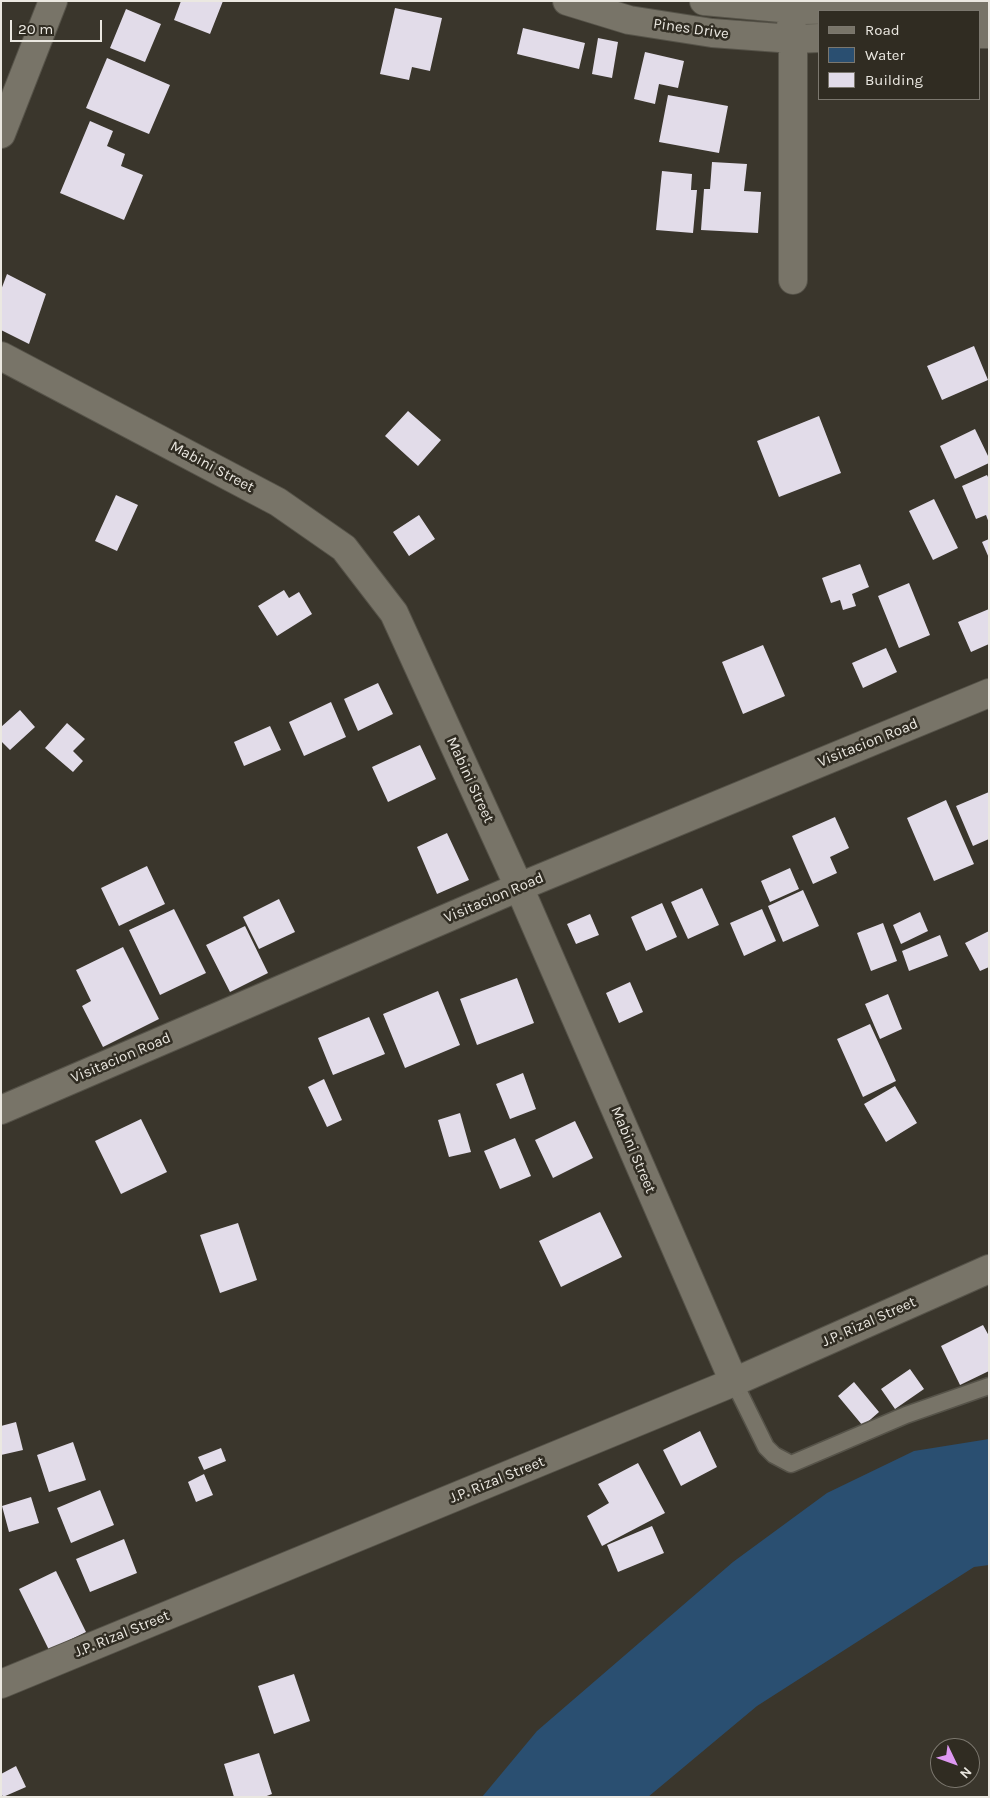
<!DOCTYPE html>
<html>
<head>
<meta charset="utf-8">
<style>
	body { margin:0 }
	#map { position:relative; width:990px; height:1798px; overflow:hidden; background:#3a362c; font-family:Karla,sans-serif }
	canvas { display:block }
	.frame { position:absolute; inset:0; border:2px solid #ebe8e1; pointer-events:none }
	.legend { position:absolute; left:818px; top:10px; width:162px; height:90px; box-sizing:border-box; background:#302c22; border:1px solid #7b776e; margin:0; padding:6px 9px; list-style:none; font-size:15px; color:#ebe8e1 }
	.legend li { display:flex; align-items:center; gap:10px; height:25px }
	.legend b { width:25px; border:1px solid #7b776e }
	.north { position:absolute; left:930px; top:1738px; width:50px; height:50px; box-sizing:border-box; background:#302c22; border:1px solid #7b776e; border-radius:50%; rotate:132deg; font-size:14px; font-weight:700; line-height:20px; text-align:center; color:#ebe8e1 }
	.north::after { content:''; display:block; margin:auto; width:18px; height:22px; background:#de98f2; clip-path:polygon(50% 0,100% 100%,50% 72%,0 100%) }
	.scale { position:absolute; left:10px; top:20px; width:92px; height:22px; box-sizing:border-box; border:2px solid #ebe8e1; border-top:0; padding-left:6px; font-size:15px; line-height:18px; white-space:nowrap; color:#ebe8e1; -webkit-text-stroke:4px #302c22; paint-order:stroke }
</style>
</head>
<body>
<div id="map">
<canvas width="990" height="1798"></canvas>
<div class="frame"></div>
<ul class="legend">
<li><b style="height:6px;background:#787468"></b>Road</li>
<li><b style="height:14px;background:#2a4f71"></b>Water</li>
<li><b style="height:14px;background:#e2dce9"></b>Building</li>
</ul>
<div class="north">N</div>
<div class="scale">20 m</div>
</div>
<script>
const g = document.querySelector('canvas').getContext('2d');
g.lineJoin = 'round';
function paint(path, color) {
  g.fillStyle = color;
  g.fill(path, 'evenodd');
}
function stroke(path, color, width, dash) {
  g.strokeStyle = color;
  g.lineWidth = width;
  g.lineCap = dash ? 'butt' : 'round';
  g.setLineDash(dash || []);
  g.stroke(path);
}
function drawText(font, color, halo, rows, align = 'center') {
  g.font = font + ' Karla,sans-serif';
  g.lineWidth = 5;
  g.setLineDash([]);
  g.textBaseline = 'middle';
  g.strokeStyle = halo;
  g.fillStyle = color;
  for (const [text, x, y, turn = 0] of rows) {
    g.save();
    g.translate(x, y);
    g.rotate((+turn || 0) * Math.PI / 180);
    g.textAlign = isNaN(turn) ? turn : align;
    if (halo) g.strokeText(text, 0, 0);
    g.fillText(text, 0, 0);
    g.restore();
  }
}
paint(new Path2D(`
	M989,1439V1565L974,1567L757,1706L648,1797H482L537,1731L733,1562L827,1493L914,1451Z`), '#2a4f71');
paint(new Path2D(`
	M181,1H223L210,34L174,20Z
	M395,8L442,18L430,71L412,67L409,80L380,74L383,61L407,67L383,61Z
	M126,9L161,24L145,62L110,48Z
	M523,28L585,43L579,69L517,54Z
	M598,38L618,42L612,78L592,74Z
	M645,52L684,61L678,88L659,84L655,104L634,99Z
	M107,58L170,85L149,134L86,108Z
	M668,95L728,106L719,153L659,142Z
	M90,121L113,131L107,146L125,154L121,166L143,175L124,220L60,193Z
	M712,162L747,164L744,191L761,192L758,233L701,230L704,189H710Z
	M662,171L692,174L691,190H697L693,233L656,230Z
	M7,274L46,294L29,344L1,330V290Z
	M974,346L988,380L942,400L927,366Z
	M408,411L441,440L418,466L385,436Z
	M819,416L841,473L779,497L757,441Z
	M975,429L989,458V463L955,479L940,446Z
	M987,475L989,479V523L986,515L976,519L962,486Z
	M116,495L138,505L117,551L95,541Z
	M934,499L958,548L933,560L909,511Z
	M419,515L435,539L409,556L393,532Z
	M989,539V558L982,542Z
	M860,564L869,587L852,594L856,606L843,610L840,600L831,603L822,578Z
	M909,583L930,635L899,648L878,596Z
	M284,590L289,598L299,592L312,614L277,636L258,606Z
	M989,609V644L971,652L958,622Z
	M763,645L785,696L743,714L722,662Z
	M886,648L897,672L863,688L852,663Z
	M378,683L393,714L358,731L344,699Z
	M331,702L346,737L304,756L289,722Z
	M20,710L35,727L10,750L1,741V727Z
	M67,723L85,739L73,751L83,761L73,772L45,748Z
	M270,726L281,750L244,766L234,742Z
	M420,745L436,779L388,802L372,767Z
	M989,792V839L973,846L956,806Z
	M946,800L974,864L934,881L907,818Z
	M835,817L849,848L830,857L837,873L813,884L792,836Z
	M447,833L469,880L437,894L417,847Z
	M147,866L165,904L119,926L101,888Z
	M790,868L799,889L770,902L761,881Z
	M702,888L719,925L688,939L671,902Z
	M803,890L819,926L783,942L768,906Z
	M279,899L295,932L259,949L243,917Z
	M662,903L677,937L646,951L631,917Z
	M174,909L206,973L160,995L129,930Z
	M762,909L776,941L744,956L730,923Z
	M920,912L928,931L901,944L893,925Z
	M590,914L599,935L576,944L567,924Z
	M883,923L897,961L871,971L857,933Z
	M245,926L268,973L230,992L206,945Z
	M989,931V967L980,971L965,943Z
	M940,935L948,956L909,971L902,951Z
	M123,947L159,1019L103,1047L82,1006L91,1001L76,970Z
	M517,978L534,1023L477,1045L460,999Z
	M630,982L643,1012L619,1023L606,993Z
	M438,991L460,1045L405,1068L383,1014Z
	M888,994L902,1029L880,1039L865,1004Z
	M369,1017L385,1054L333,1075L318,1038Z
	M870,1024L896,1081L863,1097L837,1039Z
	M523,1073L536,1109L510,1119L496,1084Z
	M324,1079L342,1120L327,1127L308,1087Z
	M895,1086L917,1123L886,1142L864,1104Z
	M460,1113L471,1152L449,1157L438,1120Z
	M141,1119L167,1172L121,1194L95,1141Z
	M575,1121L593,1158L553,1178L535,1140Z
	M515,1138L531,1176L500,1189L484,1151Z
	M600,1212L622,1257L561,1287L539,1241Z
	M238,1223L257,1280L220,1293L200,1235Z
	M983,1325L989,1336V1371L960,1385L941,1346Z
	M910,1369L924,1389L895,1409L881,1389Z
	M854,1382L879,1412L863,1426L838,1396Z
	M16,1422L23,1450L1,1455V1426Z
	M700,1431L717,1467L681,1486L663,1450Z
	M73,1442L86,1480L49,1492L37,1455Z
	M221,1448L226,1461L204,1470L198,1457Z
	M638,1463L665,1513L602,1546L587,1516L609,1503L598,1484Z
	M204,1474L213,1495L196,1502L188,1482Z
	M100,1490L114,1525L71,1543L57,1508Z
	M31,1497L39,1523L9,1532L2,1506Z
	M652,1526L664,1553L618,1572L607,1545Z
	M124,1539L137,1573L90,1592L76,1559Z
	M56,1571L86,1632L49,1650L19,1589Z
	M294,1674L310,1721L274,1734L258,1686Z
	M259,1753L272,1794L264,1797H234L224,1764Z
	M16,1766L26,1787L3,1797L1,1793V1774Z`), '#e2dce9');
const service = new Path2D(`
	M734,1382L766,1447L774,1455L791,1464L906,1415L989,1386`);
const minor = new Path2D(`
	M567,1L629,20L712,33L793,39L819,38
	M704,1L803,10L989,7
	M790,9L793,39V280
	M979,34H989
	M1,134L53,1
	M1,356L278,502L344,548L394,613L519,887L734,1382
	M1,1110L519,887L989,693
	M1,1684L734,1382L989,1269`);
stroke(service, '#565349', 19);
stroke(minor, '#565349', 30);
stroke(service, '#787468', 16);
stroke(minor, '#787468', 28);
drawText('15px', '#ebe8e1', '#302c22', [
	["Pines Drive",691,29,8],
	["Mabini Street",212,467,28],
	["Visitacion Road",868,743,-22],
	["Mabini Street",470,780,65],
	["Visitacion Road",494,898,-23],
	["Visitacion Road",121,1058,-23],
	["Mabini Street",633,1150,67],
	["J.P. Rizal Street",869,1322,-24],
	["J.P. Rizal Street",497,1480,-22],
	["J.P. Rizal Street",122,1634,-22]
]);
</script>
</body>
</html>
